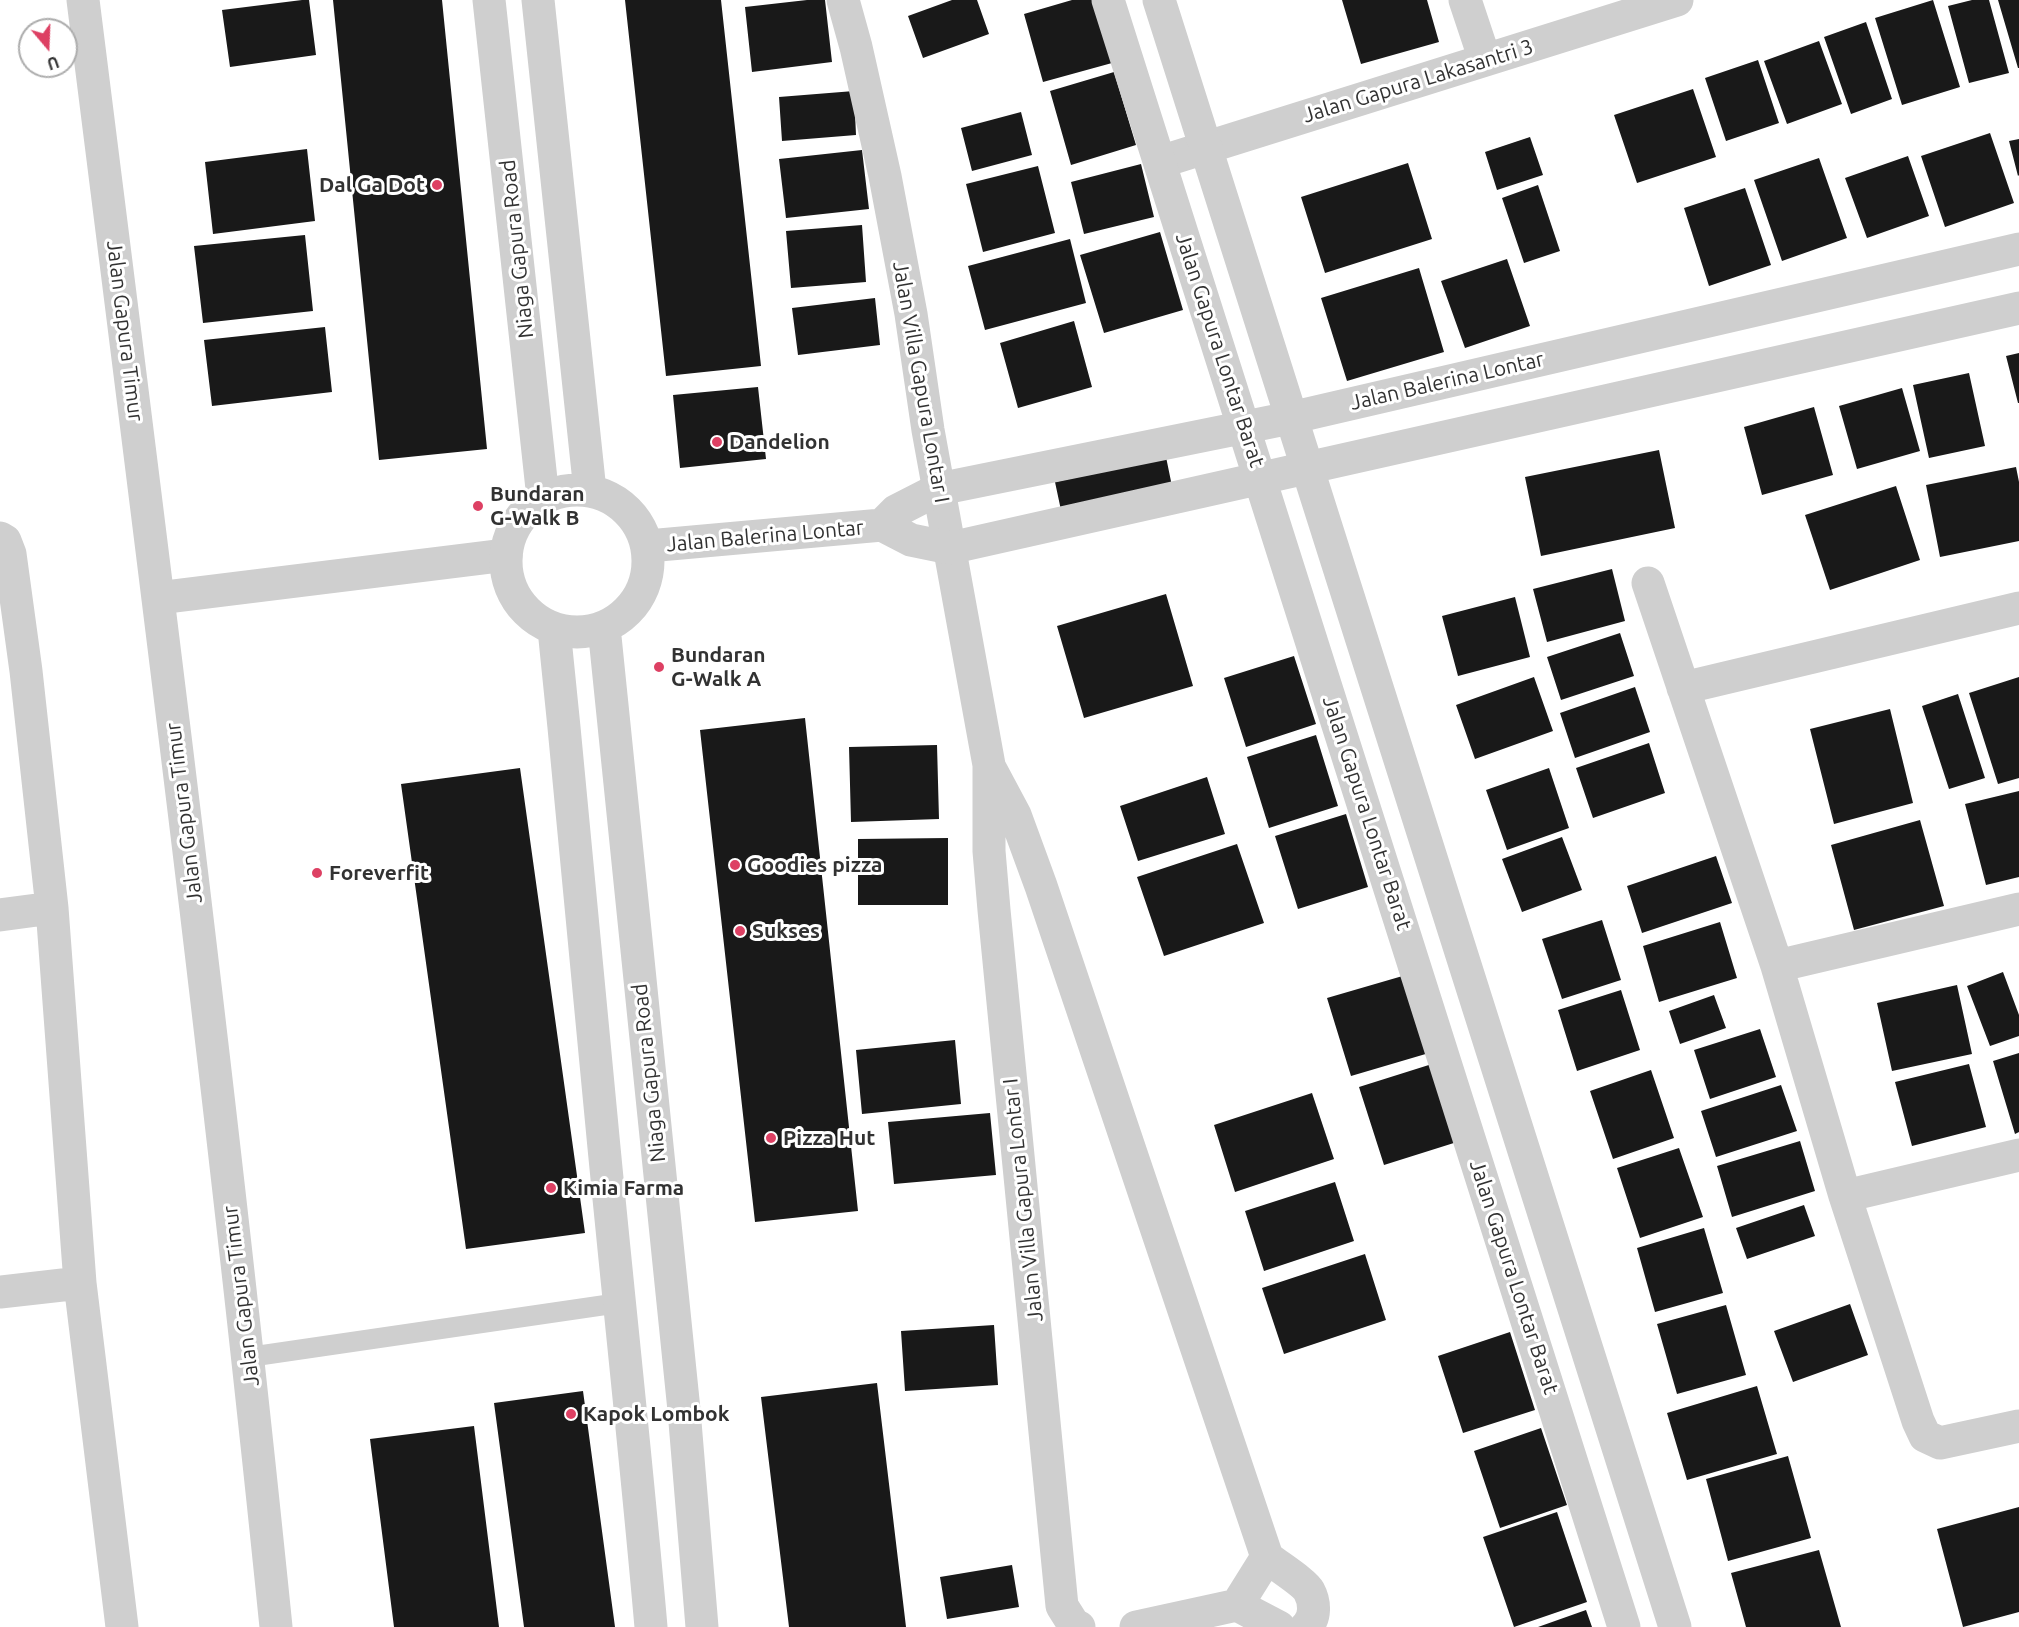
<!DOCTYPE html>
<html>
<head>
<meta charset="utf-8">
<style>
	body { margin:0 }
	#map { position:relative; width:2019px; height:1627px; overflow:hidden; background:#fff; font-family:Ubuntu,sans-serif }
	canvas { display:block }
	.north { position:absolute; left:18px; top:18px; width:60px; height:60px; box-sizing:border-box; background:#fff; border:2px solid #adadad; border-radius:50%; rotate:161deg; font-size:16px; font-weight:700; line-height:24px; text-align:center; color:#323232 }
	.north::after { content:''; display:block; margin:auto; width:21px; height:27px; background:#dd4063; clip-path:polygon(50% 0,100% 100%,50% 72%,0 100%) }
</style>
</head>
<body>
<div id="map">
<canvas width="2019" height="1627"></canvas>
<div class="north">U</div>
</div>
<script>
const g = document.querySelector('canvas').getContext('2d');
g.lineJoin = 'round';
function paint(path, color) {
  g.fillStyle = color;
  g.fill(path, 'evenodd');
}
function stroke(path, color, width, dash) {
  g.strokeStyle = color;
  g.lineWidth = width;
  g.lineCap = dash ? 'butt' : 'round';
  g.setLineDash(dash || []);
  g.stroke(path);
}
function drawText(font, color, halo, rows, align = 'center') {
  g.font = font + ' Ubuntu,sans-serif';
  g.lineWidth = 6;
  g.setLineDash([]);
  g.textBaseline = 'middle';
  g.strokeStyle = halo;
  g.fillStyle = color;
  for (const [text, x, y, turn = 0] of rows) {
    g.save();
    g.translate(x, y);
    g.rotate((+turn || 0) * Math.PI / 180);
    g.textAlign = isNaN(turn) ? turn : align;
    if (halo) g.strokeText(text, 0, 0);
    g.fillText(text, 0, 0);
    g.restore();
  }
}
paint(new Path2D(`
	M302,0H309L316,55L230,67L222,10Z
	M333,0H442L487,449L379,460Z
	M625,0H721L761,366L666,376Z
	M807,0H825L832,62L752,72L745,7Z
	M952,0H977L989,34L923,58L908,16Z
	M1072,0H1094L1112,63L1043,82L1024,14Z
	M1342,0H1427L1439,42L1361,64Z
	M1933,0L1960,87L1902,105L1875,18Z
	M1972,0H1989L2009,73L1969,83L1948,6Z
	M1998,0H2019V68H2018Z
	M1866,22L1892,99L1851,114L1824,37Z
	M1819,41L1842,104L1787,124L1764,61Z
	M1758,60L1779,123L1726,141L1705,78Z
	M1114,72L1136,145L1071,165L1050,91Z
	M1693,89L1716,157L1637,183L1614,115Z
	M854,91L856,135L782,141L779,97Z
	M1021,112L1032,155L972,171L961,128Z
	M1990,133L2014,203L1945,227L1921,156Z
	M1530,137L1543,175L1497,190L1485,152Z
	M2019,139V175L2018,176L2009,141Z
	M307,149L315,221L213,234L205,162Z
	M862,150L869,209L786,218L779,159Z
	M1908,156L1929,216L1867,238L1845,178Z
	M1819,158L1847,238L1782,261L1754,180Z
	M1408,163L1432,239L1325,273L1301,197Z
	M1141,164L1154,217L1084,234L1071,182Z
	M1038,166L1055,233L983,252L966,184Z
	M1538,185L1560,251L1524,263L1502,198Z
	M1745,188L1771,265L1709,286L1684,208Z
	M862,225L866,282L791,288L786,231Z
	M1160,232L1183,310L1104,333L1080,255Z
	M305,235L313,311L203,323L194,246Z
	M1070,239L1086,303L985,330L968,266Z
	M1507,259L1530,326L1465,348L1441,281Z
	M1419,268L1444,352L1347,381L1321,298Z
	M875,298L880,345L798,355L792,308Z
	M1074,321L1092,387L1018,408L1000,343Z
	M325,327L332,392L212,406L204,340Z
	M2019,353V403H2018L2006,356Z
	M1969,373L1985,446L1929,458L1913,385Z
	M758,387L766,459L680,468L673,395Z
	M1902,388L1920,451L1857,469L1839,406Z
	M1814,407L1833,475L1762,495L1744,427Z
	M1659,450L1675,528L1541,556L1525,477Z
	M1166,457L1173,491L1062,515L1055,482Z
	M2016,467L2019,482V541L1940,557L1926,485Z
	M1896,486L1920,560L1830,590L1805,515Z
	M1612,569L1625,621L1547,642L1533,589Z
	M1166,594L1193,686L1084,718L1057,626Z
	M1515,597L1530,657L1458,676L1442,616Z
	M1620,633L1634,676L1561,700L1547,657Z
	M1294,656L1316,724L1246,747L1224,678Z
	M1534,677L1553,731L1475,759L1456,705Z
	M2019,677V778L1998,784L1969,693Z
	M1635,687L1650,732L1575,758L1560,713Z
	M1958,694L1985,778L1949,789L1922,706Z
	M1890,709L1913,803L1834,824L1810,729Z
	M805,718L858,1211L755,1222L700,730Z
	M1316,735L1338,806L1269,828L1247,757Z
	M1649,743L1665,793L1593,818L1576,768Z
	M937,745L939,819L851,822L849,747Z
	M520,768L585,1233L466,1249L401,784Z
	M1549,768L1569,828L1507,850L1486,790Z
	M1207,777L1225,834L1138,861L1120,806Z
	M2019,791V877L1986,885L1965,804Z
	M1346,814L1368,887L1298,909L1275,836Z
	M1920,820L1944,906L1854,930L1831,845Z
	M1562,837L1582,890L1522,912L1502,859Z
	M948,838V905H858V839Z
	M1237,844L1264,923L1164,956L1137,877Z
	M1716,856L1732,903L1642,933L1627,886Z
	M1602,920L1621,980L1562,999L1542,939Z
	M1720,922L1737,978L1659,1002L1643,946Z
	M2003,972L2019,1015V1036L1990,1046L1967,986Z
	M1406,975L1429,1053L1351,1076L1327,998Z
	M1957,985L1972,1054L1892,1071L1877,1003Z
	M1621,990L1640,1050L1577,1071L1558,1010Z
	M1714,995L1726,1028L1680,1044L1669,1011Z
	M1760,1029L1776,1077L1710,1099L1694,1050Z
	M955,1040L961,1104L862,1114L856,1050Z
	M2019,1053V1132L2015,1134L1993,1061Z
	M1432,1064L1457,1142L1384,1165L1359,1087Z
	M1969,1064L1986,1127L1912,1146L1895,1082Z
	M1651,1070L1674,1138L1613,1159L1590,1091Z
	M1781,1085L1797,1131L1716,1157L1701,1111Z
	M1312,1093L1334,1159L1235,1192L1214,1125Z
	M990,1113L996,1175L894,1184L888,1122Z
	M1800,1141L1815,1191L1732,1217L1717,1166Z
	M1679,1148L1703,1217L1640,1238L1617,1168Z
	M1335,1182L1354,1241L1264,1271L1245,1211Z
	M1804,1205L1815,1236L1747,1259L1736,1228Z
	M1704,1228L1723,1293L1655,1312L1637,1248Z
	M1365,1254L1386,1320L1284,1354L1262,1288Z
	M1850,1304L1868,1355L1793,1382L1774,1331Z
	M1726,1305L1746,1375L1677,1394L1657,1324Z
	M994,1325L998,1385L905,1391L901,1331Z
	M1510,1332L1535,1410L1463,1433L1438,1356Z
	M877,1383L906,1627H789L761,1397Z
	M1757,1386L1777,1454L1687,1480L1667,1413Z
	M583,1391L615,1627H524L494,1403Z
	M474,1426L499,1627H394L370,1439Z
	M1541,1428L1567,1505L1500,1528L1474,1451Z
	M1788,1456L1811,1538L1728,1561L1706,1479Z
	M2019,1507V1612L1963,1627L1937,1529Z
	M1557,1512L1587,1602L1514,1627L1483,1537Z
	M1819,1550L1841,1627H1746L1731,1573Z
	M1012,1565L1019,1607L947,1619L940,1577Z
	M1586,1610L1592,1627H1538Z`), '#191919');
stroke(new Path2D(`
	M249,1357L619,1303`), '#cfcfcf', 20);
stroke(new Path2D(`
	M83,0C151,542 221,1084 276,1627
	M843,0L856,47L885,176L911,314L928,430L989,765V851L994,910L1062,1606L1074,1625L1079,1627
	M1465,0L1485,60
	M1160,162L1677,0
	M0,538L5,541L10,554L26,671L52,908L80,1283L122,1627
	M1648,583L1777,966L1845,1196L1918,1421L1925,1436L1940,1443L2019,1426
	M158,598L506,555
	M1683,688L2019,608
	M991,770L1015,815L1041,886L1267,1557L1237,1605L1136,1627
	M0,915L52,908
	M1777,966L2019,909
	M1845,1196L2019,1155
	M0,1292L80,1283
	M1267,1557C1276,1565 1304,1582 1309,1591C1315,1602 1316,1618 1306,1627
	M1237,1605L1279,1627`), '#cfcfcf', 33);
stroke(new Path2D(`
	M489,0L543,498
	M538,0L590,491
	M1108,0L1624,1627
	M1159,0L1675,1627
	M506 561a71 71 0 1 1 142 0a71 71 0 1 1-142 0Z
	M882,525L896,511L939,489L1290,418L2019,249
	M648,546L882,525L911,540L950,548L2019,308
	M604,627L684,1410L702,1627
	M554,629C571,791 585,953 601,1116C617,1286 636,1456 651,1627`), '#cfcfcf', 33);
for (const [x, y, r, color] of [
	[437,185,6,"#dd4063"],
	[717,442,6,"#dd4063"],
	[478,506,6,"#dd4063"],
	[659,667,6,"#dd4063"],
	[735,865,6,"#dd4063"],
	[317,873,6,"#dd4063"],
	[740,931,6,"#dd4063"],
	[771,1138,6,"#dd4063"],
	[551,1188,6,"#dd4063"],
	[571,1414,6,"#dd4063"]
]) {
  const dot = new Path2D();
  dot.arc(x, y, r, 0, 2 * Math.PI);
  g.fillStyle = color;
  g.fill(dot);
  stroke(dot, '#fff', 2);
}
drawText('21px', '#323232', '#fff', [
	["Jalan Gapura Lakasantri 3",1418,81,-17],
	["Niaga Gapura Road",517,249,-96],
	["Jalan Gapura Timur",125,331,83],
	["Jalan Gapura Lontar Barat",1220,350,72],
	["Jalan Balerina Lontar",1447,381,-13],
	["Jalan Villa Gapura Lontar I",921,382,80],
	["Jalan Balerina Lontar",765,536,-5],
	["Jalan Gapura Timur",184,813,-97],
	["Jalan Gapura Lontar Barat",1367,813,72],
	["Niaga Gapura Road",649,1073,-96],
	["Jalan Villa Gapura Lontar I",1023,1200,-96],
	["Jalan Gapura Lontar Barat",1514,1277,72],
	["Jalan Gapura Timur",241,1296,-97]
]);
drawText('bold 21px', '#323232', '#fff', [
	["Dal Ga Dot",425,185,"right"],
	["Dandelion",729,442],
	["Bundaran",490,494],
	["G-Walk B",490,518],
	["Bundaran",671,655],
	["G-Walk A",671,679],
	["Goodies pizza",747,865],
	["Foreverfit",329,873],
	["Sukses",752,931],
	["Pizza Hut",783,1138],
	["Kimia Farma",563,1188],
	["Kapok Lombok",583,1414]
], 'left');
</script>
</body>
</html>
